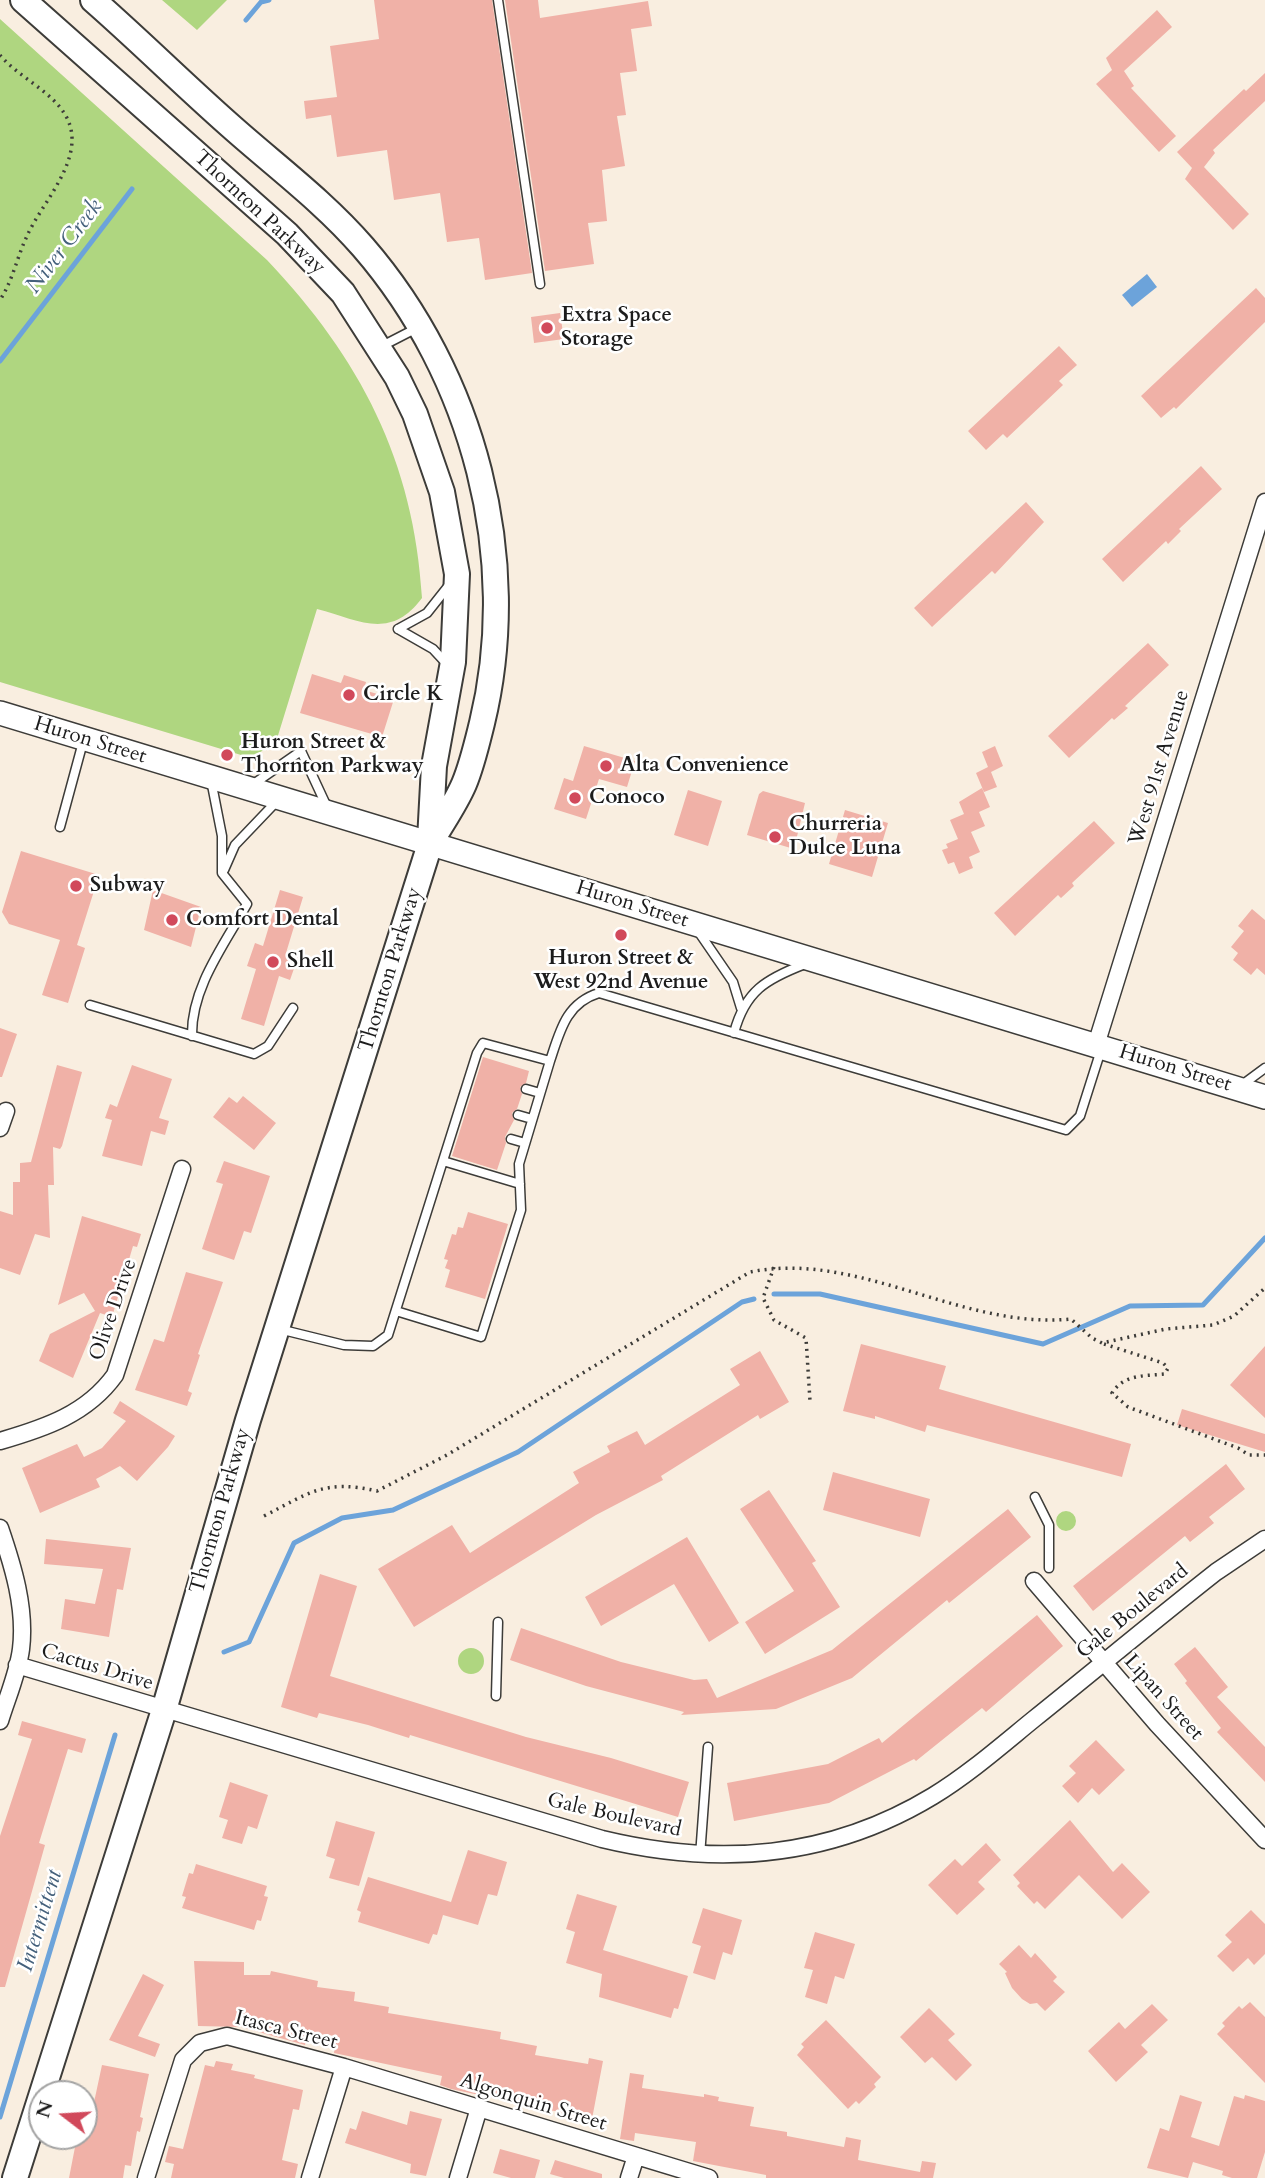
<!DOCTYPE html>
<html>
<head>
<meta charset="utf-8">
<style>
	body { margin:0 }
	#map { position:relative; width:1265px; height:2178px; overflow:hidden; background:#f9eee0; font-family:Cardo,serif }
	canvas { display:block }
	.north { position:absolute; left:28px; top:2080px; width:70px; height:70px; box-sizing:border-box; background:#fff; border:2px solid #a4a4a4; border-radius:50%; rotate:287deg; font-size:19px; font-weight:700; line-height:28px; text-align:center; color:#1c1c1c }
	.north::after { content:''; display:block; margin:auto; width:24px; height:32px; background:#d1495b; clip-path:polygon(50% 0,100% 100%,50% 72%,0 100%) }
</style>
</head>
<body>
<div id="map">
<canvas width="1265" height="2178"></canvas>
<div class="north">N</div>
</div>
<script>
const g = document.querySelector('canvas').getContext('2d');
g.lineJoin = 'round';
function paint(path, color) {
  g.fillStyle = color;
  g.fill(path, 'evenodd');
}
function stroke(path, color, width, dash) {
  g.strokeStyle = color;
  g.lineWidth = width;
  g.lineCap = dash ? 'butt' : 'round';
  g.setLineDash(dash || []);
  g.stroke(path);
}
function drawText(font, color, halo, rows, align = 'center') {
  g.font = font + ' Cardo,serif';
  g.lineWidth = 5;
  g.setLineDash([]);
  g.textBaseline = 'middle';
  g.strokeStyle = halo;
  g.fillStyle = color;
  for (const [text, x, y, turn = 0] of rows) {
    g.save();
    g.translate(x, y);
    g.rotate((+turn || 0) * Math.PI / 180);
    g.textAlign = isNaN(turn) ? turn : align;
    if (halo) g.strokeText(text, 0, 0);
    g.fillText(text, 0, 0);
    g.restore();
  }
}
paint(new Path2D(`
	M162,0H227L197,30Z
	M0,19L267,260C360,358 414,461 422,598C390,641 359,620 317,609L276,742L251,758L0,682Z
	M1056 1521a10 10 0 1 1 20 0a10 10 0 1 1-20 0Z
	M458 1661a13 13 0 1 1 26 0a13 13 0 1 1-26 0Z`), '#afd680');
paint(new Path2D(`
	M1147,274L1157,287L1132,307L1122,295Z`), '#6ca3da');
stroke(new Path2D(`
	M246,20L261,2L269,0
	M0,361L132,189
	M774,1294H820L1043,1344L1130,1306L1203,1305L1265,1238
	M224,1652L249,1642L294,1543L342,1518L393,1510L518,1452L742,1302L754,1299
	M0,2117L115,1735`), '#6ca3da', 5);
paint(new Path2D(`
	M374,0H492L532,273L485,280L479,238L447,242L440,193L394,200L387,150L337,157L331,115L306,119L304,101L337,97L330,46L379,39Z
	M505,0H538L540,18L648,1L652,26L631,29L637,71L620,73L626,115L617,116L625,166L602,170L607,221L588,223L594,264L545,271Z
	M1157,10L1172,27L1124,71L1134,86L1131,88L1176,136L1159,152L1096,84L1112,70L1106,58Z
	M1265,73V101L1213,150L1215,153L1204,167L1249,214L1233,230L1185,179L1192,168L1177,152L1244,89L1246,91Z
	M1256,288L1265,298V322L1176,409L1174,407L1161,418L1141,396Z
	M560,313L564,339L534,343L531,317Z
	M1059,346L1077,365L1059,381L1063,385L1007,438L1003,434L986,450L968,431Z
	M1201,466L1222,489L1179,529L1181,531L1168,544L1166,541L1123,582L1102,559Z
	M1026,502L1044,522L995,574L992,571L932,627L914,608Z
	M1148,643L1169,665L1125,706L1128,708L1114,720L1112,718L1069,758L1048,736Z
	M312,674L341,683L344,675L366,682L364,690L394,699L382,737L300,713Z
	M584,746L635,761L627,787L599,779L586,819L554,809L564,778L573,781Z
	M995,746L1003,766L991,772L997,787L984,792L976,773L988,767L982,752Z
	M982,788L990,807L979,812L985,826L971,832L980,852L969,857L973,868L959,874L954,862L948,864L942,850L948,848L946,844L958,839L950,820L964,814L959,802Z
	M688,790L722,801L708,846L674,835Z
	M763,791L805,803L794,849L747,835L759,794Z
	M845,810L888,823L872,877L829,864Z
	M1094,821L1115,843L1072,883L1074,886L1061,898L1058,895L1015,936L994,913Z
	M21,851L99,875L77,945L85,948L68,1003L42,995L60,940L9,924L2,912Z
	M153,890L201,907L191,947L144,930Z
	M280,890L303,897L286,953L298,957L290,980L279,976L264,1026L241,1019L256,969L247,966L255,943L263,946Z
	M1252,909L1265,920V975L1257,968L1251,975L1233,960L1238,953L1231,947L1244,931L1238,926Z
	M0,1028L17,1034L2,1077H0Z
	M483,1057L529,1071L526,1083L520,1087L522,1094L517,1109L512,1113L514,1120L505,1137L506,1143L497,1170L452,1156Z
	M57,1065L82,1072L62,1146L60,1149L53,1147L54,1185H48L50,1238L35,1234L20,1275L0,1268V1211L13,1215V1182H20V1163L31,1162Z
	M132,1065L172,1079L159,1118L169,1121L165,1135L151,1131L142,1166L102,1156L112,1120L105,1118L110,1104L117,1107Z
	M243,1096L276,1123L254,1150L213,1117L229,1097L237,1103Z
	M224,1161L270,1176L251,1233L244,1231L234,1260L202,1249L223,1184L216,1182Z
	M468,1212L508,1224L485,1299L445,1287L450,1270L445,1268L448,1260L444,1259L452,1234L456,1235L458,1227L463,1228Z
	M82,1216L141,1234L137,1247L133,1246L112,1317L100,1313L73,1378L39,1361L50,1334L95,1311L84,1293L58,1305Z
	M186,1272L223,1282L198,1354L200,1355L188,1391L192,1393L187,1406L135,1390L154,1339L164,1342Z
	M861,1344L946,1366L939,1389L1131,1444L1122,1477L927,1425L925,1432L875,1416V1419L843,1411Z
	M1265,1346V1418L1230,1385Z
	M760,1351L789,1402L760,1419L758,1415L661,1476L663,1480L596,1515L414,1627L378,1569L452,1525L470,1553L579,1483L573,1472L610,1452L607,1446L637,1431L645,1445L740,1385L730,1369Z
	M120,1401L175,1436L168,1447L137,1481L120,1466L96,1479L100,1487L40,1513L22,1468L77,1444L84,1457L102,1448L126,1421L113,1413Z
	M1182,1409L1265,1434V1452L1177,1425Z
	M1226,1464L1245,1489L1209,1517L1214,1523L1190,1542L1185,1536L1093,1611L1073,1586Z
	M833,1472L930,1499L920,1537L823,1510Z
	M769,1490L816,1561L812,1563L840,1607L765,1654L745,1622L794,1591L740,1509Z
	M1008,1509L1031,1537L949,1603L947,1600L852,1678L776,1709L681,1715L684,1712L586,1686L510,1660L521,1628L621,1662L694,1680L707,1679L717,1698L832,1650Z
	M687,1537L739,1623L709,1642L674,1584L601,1626L585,1597Z
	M46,1539L131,1548L123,1590L117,1589L109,1637L61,1629L65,1599L95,1604L103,1569L44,1564Z
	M320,1574L357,1586L330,1676L526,1737L611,1758L689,1782L678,1817L410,1735L409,1738L368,1725L319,1713L317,1718L281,1707Z
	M1037,1615L1063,1646L986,1712L982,1708L916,1761L914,1759L829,1803L734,1821L727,1783L828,1764L879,1738L882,1743Z
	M1195,1647L1228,1687L1217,1697L1265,1747V1782L1217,1732L1221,1728L1185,1683L1187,1681L1174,1664Z
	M22,1721L86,1739L82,1753L68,1749L39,1843L45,1845L5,1987H0V1836L32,1739L18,1735Z
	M1096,1740L1125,1770L1099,1795L1092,1788L1078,1803L1062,1786L1076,1773L1069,1766Z
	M230,1782L268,1795L257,1829L248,1826L242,1844L222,1838L228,1820L219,1817Z
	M1070,1820L1113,1872L1122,1863L1150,1892L1122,1919L1079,1875L1045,1909L1037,1901L1034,1904L1017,1886L1020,1883L1013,1875Z
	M336,1821L375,1832L359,1886L329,1878L335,1859L326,1856Z
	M986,1843L1001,1860L978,1882L985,1889L957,1915L928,1885L955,1859L962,1866Z
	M468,1850L507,1862L497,1896L488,1894L478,1925L443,1915L437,1935L433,1934L429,1944L358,1922L361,1912L357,1910L368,1877L451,1902Z
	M196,1864L267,1886L264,1896L268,1897L261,1921L257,1920L254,1930L182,1908L186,1897L182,1896L189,1873L193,1874Z
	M577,1894L617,1906L603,1950L688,1976L678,2009L674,2008L671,2018L599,1997L602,1974L566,1963L575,1932L566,1929Z
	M703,1908L742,1920L732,1955L723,1952L715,1980L693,1973L701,1946L692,1943Z
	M1251,1910L1265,1924V1954L1254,1965L1248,1958L1233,1972L1217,1956L1232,1942L1225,1935Z
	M815,1932L855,1944L844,1979L835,1976L827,2004L805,1997L813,1970L804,1968Z
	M1019,1945L1031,1958L1035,1953L1057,1977L1053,1981L1065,1992L1045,2011L1037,2003L1030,2004L1022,1999L1012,1988L1005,1973L1007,1972L999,1964Z
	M194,1961L244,1962V1975H270L271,1971L318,1981L317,1987L355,1992L354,2001L389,2007L388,2013L501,2032L500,2039L537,2046L535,2055L588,2064L589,2058L603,2061L592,2119L451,2089L440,2085L442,2076L334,2053L336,2036L308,2033L305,2045L241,2027L198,2026Z
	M143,1974L164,1985L138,2036L160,2044L155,2057L109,2040Z
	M1250,2002L1265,2017V2083L1217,2034L1225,2026L1222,2023L1239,2006L1242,2009Z
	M1152,2004L1168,2020L1141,2045L1148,2052L1116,2082L1088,2051L1119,2022L1125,2029Z
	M929,2008L955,2034L948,2040L972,2065L956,2081L932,2057L925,2063L900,2037Z
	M826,2020L881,2077L874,2084L876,2087L859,2104L856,2101L848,2109L797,2055L804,2047L801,2044Z
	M216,2061L233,2064L231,2070L255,2075L254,2078L303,2090L299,2110L293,2109L282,2160L298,2164L295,2178H171L174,2164L165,2162L169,2146L183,2149L205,2065L214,2067Z
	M102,2065L149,2074L140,2117L143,2118L140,2132L137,2131L131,2166L125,2165L123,2178H69L76,2142L80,2143L84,2136L88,2106L93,2107Z
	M630,2073L644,2075L642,2088L704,2097V2094L719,2097L718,2101L754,2107L750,2126L787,2132V2136L844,2147L846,2137L861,2140L858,2160L920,2172L922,2161L936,2163L933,2178H766V2175L693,2161L696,2142L635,2133L634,2141L620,2139Z
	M1180,2095L1202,2102L1191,2137L1219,2146L1234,2096L1244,2099L1245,2095L1265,2101V2152L1257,2178H1232L1222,2175L1223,2171L1193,2162L1188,2178L1147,2168L1160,2128L1169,2131Z
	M362,2111L407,2125L410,2111L442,2119L426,2176L410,2173L411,2164L345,2143L350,2128L356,2130Z
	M500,2149L540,2160L535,2178H511L493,2173Z
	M555,2160L602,2174V2178H564L550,2174Z`), '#f0b1a7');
const lane = new Path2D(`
	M498,0L540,284
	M382,346L417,328
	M398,629L427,613L450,584
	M398,629L433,649L446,663
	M252,785L301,751L327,807
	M60,827L83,742
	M224,870L235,845L277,801
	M698,931L733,982L741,1008
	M90,1005L254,1054L268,1046L293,1008
	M734,1033C745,991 766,979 805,964
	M192,1036C191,988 224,945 247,904L222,873V836L211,780
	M550,1061C560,1031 566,1003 599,993L1066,1130L1080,1116L1101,1050
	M1242,1085L1265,1068
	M526,1089L540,1093
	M518,1115L532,1119
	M511,1139L525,1143
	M443,1161L520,1184
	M279,1329L344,1345L373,1346L388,1335L477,1053L483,1043L550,1061L519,1164L521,1210L481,1337L396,1311
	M1035,1497L1049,1525V1568
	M496,1696L498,1622
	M700,1856L708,1747`);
const street = new Path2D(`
	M1096,1045L1265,502
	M0,1128L6,1111
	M0,1441C45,1428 87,1414 115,1375L182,1169
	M0,1528C13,1566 26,1608 21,1649C18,1673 7,1698 0,1721
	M1034,1581L1157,1724L1265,1840
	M17,1665L602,1839C718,1867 829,1859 933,1796C969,1774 1002,1745 1034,1719C1095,1670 1155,1620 1216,1572L1265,1539
	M146,2178L183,2060L200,2043L227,2036L344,2067L709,2178
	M310,2178L344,2067
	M458,2178L479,2108
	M629,2178L636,2156`);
const secondary = new Path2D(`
	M0,713L1265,1097`);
const primary = new Path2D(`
	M23,0L287,234L343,293L397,377L415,414L442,492L457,574L453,662L434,766L430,840
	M15,2178L164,1710L248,1420L430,844C441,824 455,805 464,784C472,765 477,743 482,723C522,558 474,375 363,247C325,203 277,167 234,129C186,87 141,42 93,0`);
stroke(lane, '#3d3c39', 11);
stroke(street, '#3d3c39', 19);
stroke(secondary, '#3d3c39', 26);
stroke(primary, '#3d3c39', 28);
stroke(new Path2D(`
	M0,55C19,78 53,91 67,118C87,158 42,202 27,236C17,257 13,280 0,300
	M774,1267L763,1298L774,1320L806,1338L810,1401
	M1104,1344L1163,1363L1168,1368L1165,1374C1145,1376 1124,1374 1112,1393L1128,1407L1238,1448L1249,1455H1265
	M264,1516C309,1493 324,1479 377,1491L447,1455L750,1272C859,1250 962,1330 1071,1319L1092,1338L1102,1343L1166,1329L1213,1325L1234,1316L1265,1288`), '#3d3c39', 3.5, [2, 5]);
stroke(lane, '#fff', 8);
stroke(street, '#fff', 16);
stroke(secondary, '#fff', 23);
stroke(primary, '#fff', 24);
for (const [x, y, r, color] of [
	[547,328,7,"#d1495b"],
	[349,695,7,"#d1495b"],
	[227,755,7,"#d1495b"],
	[606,766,7,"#d1495b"],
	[575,798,7,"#d1495b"],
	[775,837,7,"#d1495b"],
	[76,886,7,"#d1495b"],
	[172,920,7,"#d1495b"],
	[621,935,7,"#d1495b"],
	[273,962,7,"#d1495b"]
]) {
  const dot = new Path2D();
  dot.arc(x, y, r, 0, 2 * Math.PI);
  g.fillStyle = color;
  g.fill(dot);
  stroke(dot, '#fff', 2.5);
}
drawText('21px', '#1c1c1c', '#fff', [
	["Thornton Parkway",259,213,43],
	["Huron Street",90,741,17],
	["West 91st Avenue",1160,768,-73],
	["Huron Street",632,905,17],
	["Thornton Parkway",391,970,-73],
	["Huron Street",1175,1069,17],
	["Olive Drive",114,1310,-71],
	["Thornton Parkway",221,1511,-74],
	["Gale Boulevard",1133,1612,-39],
	["Cactus Drive",97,1668,17],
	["Lipan Street",1163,1698,48],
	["Gale Boulevard",614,1816,13],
	["Itasca Street",286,2031,14],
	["Algonquin Street",533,2103,17]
]);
drawText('bold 21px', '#1c1c1c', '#fff', [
	["Extra Space",561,316],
	["Storage",561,340],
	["Circle K",363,695],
	["Huron Street &",241,743],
	["Thornton Parkway",241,767],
	["Alta Convenience",620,766],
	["Conoco",589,798],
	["Churreria",789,825],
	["Dulce Luna",789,849],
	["Subway",90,886],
	["Comfort Dental",186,920],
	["Huron Street &",621,959,"center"],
	["West 92nd Avenue",621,983,"center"],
	["Shell",287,962]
], 'left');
drawText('italic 23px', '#44607b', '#fff', [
	["Niver Creek",65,247,-53],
	["Intermittent",41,1921,-73]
]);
</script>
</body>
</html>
